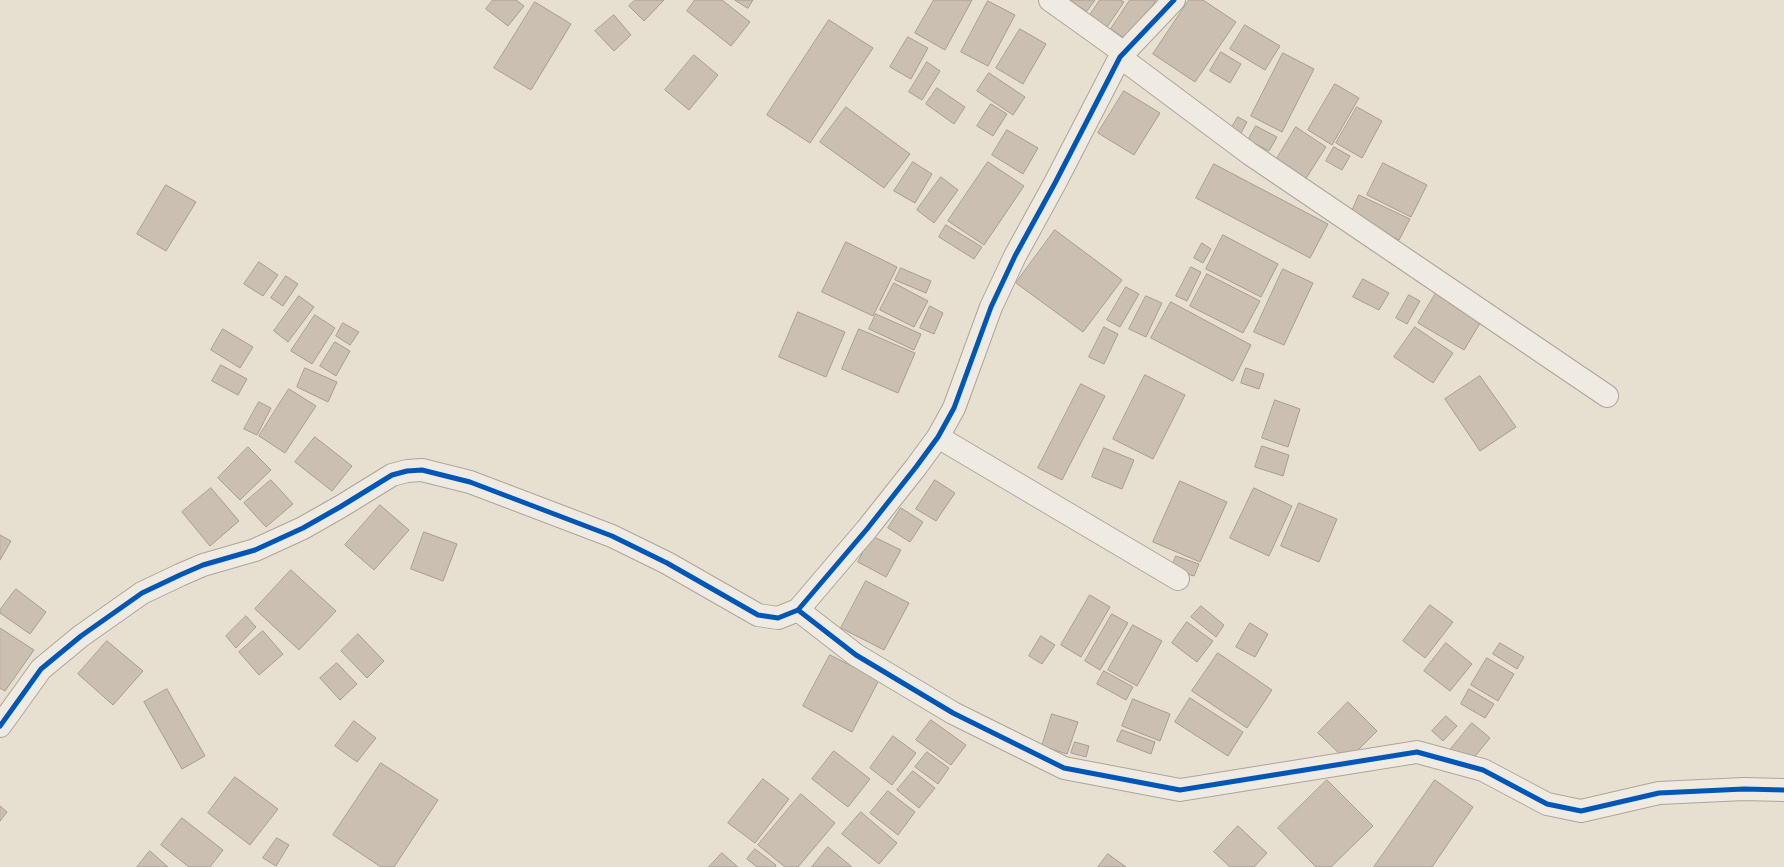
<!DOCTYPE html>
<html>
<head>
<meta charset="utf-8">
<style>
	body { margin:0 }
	canvas { display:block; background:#e7e0d1 }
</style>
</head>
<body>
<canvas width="1784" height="867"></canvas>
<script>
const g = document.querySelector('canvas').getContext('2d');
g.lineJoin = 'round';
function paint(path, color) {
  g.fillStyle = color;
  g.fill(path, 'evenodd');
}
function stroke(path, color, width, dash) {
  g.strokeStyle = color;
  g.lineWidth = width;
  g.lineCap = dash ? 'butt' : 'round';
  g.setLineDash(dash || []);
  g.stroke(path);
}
const building = new Path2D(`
	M493,0H516L524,6L508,26L486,9Z
	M635,0H664L644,21L629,6Z
	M695,0H722L750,22L731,46L687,11Z
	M735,0H753L748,8Z
	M934,0H972L945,50L915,33Z
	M1070,0H1095L1087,11Z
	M1100,0H1120L1124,2L1107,27L1090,15Z
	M1130,0H1156L1130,42L1111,29Z
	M1189,0H1203L1236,22L1195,82L1153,54Z
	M988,1L1015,15L988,66L961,52Z
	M535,2L571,24L531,90L494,68Z
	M614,15L631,35L614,51L595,31Z
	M829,20L873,48L810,143L767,115Z
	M1245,25L1280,46L1265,70L1230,49Z
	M1020,29L1046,44L1023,84L996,68Z
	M908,37L928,48L911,79L890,67Z
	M1221,52L1241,64L1230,83L1210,71Z
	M1283,53L1314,69L1282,132L1251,116Z
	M694,55L718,75L689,110L665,90Z
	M927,62L940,71L922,100L909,92Z
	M989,73L1025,97L1013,115L977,91Z
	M1335,84L1359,98L1332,145L1308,130Z
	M937,88L965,107L954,124L926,104Z
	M1124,91L1160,113L1134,155L1098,133Z
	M991,104L1007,114L993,136L977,126Z
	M846,107L910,154L884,188L820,142Z
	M1357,107L1382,121L1362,158L1336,143Z
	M1238,117L1247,122L1241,133L1232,127Z
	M1256,126L1277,137L1269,151L1248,140Z
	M1296,127L1326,147L1303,183L1273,165Z
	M1007,130L1038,148L1023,174L992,155Z
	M1334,147L1350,156L1342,170L1326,161Z
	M913,162L932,174L915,203L894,191Z
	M988,162L1024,186L984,245L948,221Z
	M1383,163L1427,185L1411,217L1367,195Z
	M1214,164L1328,224L1310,258L1196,198Z
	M941,177L958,190L934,223L917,210Z
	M166,185L196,202L166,251L137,234Z
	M1359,195L1410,219L1399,240L1350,216Z
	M946,225L982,247L974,259L939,237Z
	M1055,230L1122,280L1083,332L1016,283Z
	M1223,235L1278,264L1261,297L1206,269Z
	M846,242L897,267L873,316L822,292Z
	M1202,243L1211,249L1203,263L1194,258Z
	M259,262L278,275L263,296L244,284Z
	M1191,267L1201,272L1187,301L1176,296Z
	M901,268L931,281L926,293L895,280Z
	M1283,269L1313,283L1284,345L1254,332Z
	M1207,274L1260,301L1243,333L1190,306Z
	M286,276L298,284L283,306L271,298Z
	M1363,279L1389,293L1379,310L1353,297Z
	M894,283L928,301L914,327L880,310Z
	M1126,287L1139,294L1120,327L1107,320Z
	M1436,293L1482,320L1464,350L1418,323Z
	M1409,295L1420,301L1407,324L1396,318Z
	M299,296L314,307L288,342L274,331Z
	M1146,296L1162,303L1146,337L1129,329Z
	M1171,302L1251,345L1233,381L1151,338Z
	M930,306L943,313L934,334L920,328Z
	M798,312L845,332L826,377L779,357Z
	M876,314L921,334L914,350L869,329Z
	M315,315L335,328L312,364L291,351Z
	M343,323L359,332L350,345L336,336Z
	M1104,327L1118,334L1104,364L1089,357Z
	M1415,327L1453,353L1433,383L1394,357Z
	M223,329L253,347L240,368L211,350Z
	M859,329L915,353L898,393L842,369Z
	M335,342L350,351L336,376L320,366Z
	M221,365L247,379L238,395L212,381Z
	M305,368L337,382L328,402L297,387Z
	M1246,368L1264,374L1259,389L1241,383Z
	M1145,375L1185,395L1153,459L1113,439Z
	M1480,376L1516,427L1480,451L1445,399Z
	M1081,384L1105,396L1062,480L1038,468Z
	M289,389L316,406L285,453L259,436Z
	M1275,400L1300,409L1288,447L1262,438Z
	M259,402L271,408L257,435L244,429Z
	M315,437L352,466L332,491L295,462Z
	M1262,446L1289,455L1283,476L1255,467Z
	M248,447L271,470L240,500L218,478Z
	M1104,448L1134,460L1122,489L1092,477Z
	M271,480L293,504L266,527L244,503Z
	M935,480L955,493L936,521L916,509Z
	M1180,481L1227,502L1200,562L1153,542Z
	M211,488L239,521L210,546L182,512Z
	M1254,488L1292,506L1269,556L1230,538Z
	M1299,503L1337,519L1319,562L1281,546Z
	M380,505L409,530L374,570L345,545Z
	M901,508L923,522L910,542L888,528Z
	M424,532L457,544L443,581L411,569Z
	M0,535L11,541L0,560Z
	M872,536L901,550L886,577L858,562Z
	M1176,556L1199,564L1194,576L1171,569Z
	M291,570L336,611L299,650L255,609Z
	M866,581L909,603L884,650L841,628Z
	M16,589L46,612L30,634L0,613V610Z
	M1090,595L1110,607L1081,657L1061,645Z
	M1430,605L1453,622L1425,658L1403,641Z
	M1201,606L1224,625L1216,637L1191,617Z
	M1112,614L1128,623L1100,670L1085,661Z
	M246,616L256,627L236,648L226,636Z
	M1187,622L1213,641L1197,662L1172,643Z
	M1250,623L1268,634L1255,657L1236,647Z
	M1133,625L1162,641L1137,686L1108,670Z
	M0,628L34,650L5,691L0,688Z
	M263,631L283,654L259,675L239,652Z
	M358,634L384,661L367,678L341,651Z
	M1041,636L1055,645L1042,664L1029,656Z
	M107,641L143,671L113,705L78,674Z
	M1446,643L1472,664L1450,691L1424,671Z
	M1500,643L1524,657L1517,669L1493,654Z
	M1218,653L1272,690L1247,728L1192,691Z
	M830,655L879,680L852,732L803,706Z
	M1487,658L1514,674L1498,701L1471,685Z
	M337,663L357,684L340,700L320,678Z
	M1104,671L1133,687L1126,700L1097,684Z
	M167,689L205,756L182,769L144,702Z
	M1469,689L1494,704L1485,718L1461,704Z
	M1190,698L1243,732L1228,756L1175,722Z
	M1133,699L1170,714L1160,741L1122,726Z
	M1348,702L1377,731L1347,761L1318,733Z
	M1052,714L1078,722L1067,754L1042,746Z
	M1446,716L1457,726L1443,741L1432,731Z
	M931,720L966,745L951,765L916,740Z
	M354,721L376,738L357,762L335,746Z
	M1472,723L1490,738L1468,765L1450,750Z
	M1122,730L1155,742L1151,754L1117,741Z
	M893,736L916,753L892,785L870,768Z
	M1075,742L1089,746L1086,757L1071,753Z
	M834,751L870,779L848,807L812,779Z
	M927,752L949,768L938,784L915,767Z
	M381,763L438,800L394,867H381L333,835Z
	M913,771L935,788L919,808L897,790Z
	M235,777L278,809L250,845L208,813Z
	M763,779L789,799L755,843L728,823Z
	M1327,780L1373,826L1331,867H1316L1278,828Z
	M1435,780L1473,807L1432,867H1374Z
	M888,791L915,812L898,835L870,813Z
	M801,794L835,823L798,867H785L758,845Z
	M0,806L7,812L0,821Z
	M861,812L897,843L879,864L842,834Z
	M182,818L223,850L210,867H189L161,845Z
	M1238,826L1267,853L1254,867H1230L1214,852Z
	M277,838L289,845L276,866L263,858Z
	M828,847L852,867H812Z
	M755,849L776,865L775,867H757L747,859Z
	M150,851L168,867H137Z
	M722,853L738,867H709Z
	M1108,854L1126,867H1098Z`);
paint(building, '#cbbfb2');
stroke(building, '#a89c90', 1);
const street = new Path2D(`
	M1050,0L1124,53
	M1120,57L1250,154L1607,396
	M938,437L1178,579
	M798,610L856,655L953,713L1064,768L1180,790L1417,752L1483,770L1547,804L1581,811L1659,793L1744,789L1784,790
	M0,726L41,669L81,636L142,593L180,575L203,565L255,550L303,528L340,507L392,475L407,471L422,470L470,482L612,536L667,563L758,615L778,618L798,610L867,529L916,467L938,437L954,408L991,307L1015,256L1055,183L1120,57L1174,0`);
stroke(street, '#ada599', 24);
stroke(street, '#efebe3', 22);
stroke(new Path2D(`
	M798,610L856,655L953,713L1064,768L1180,790L1417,752L1483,770L1547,804L1581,811L1659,793L1744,789L1784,790
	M0,726L41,669L81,636L142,593L180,575L203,565L255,550L303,528L340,507L392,475L407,471L422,470L470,482L612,536L667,563L758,615L778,618L798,610L867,529L916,467L938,437L954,408L991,307L1015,256L1055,183L1120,57L1174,0`), '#0057b8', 5);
</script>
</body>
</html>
